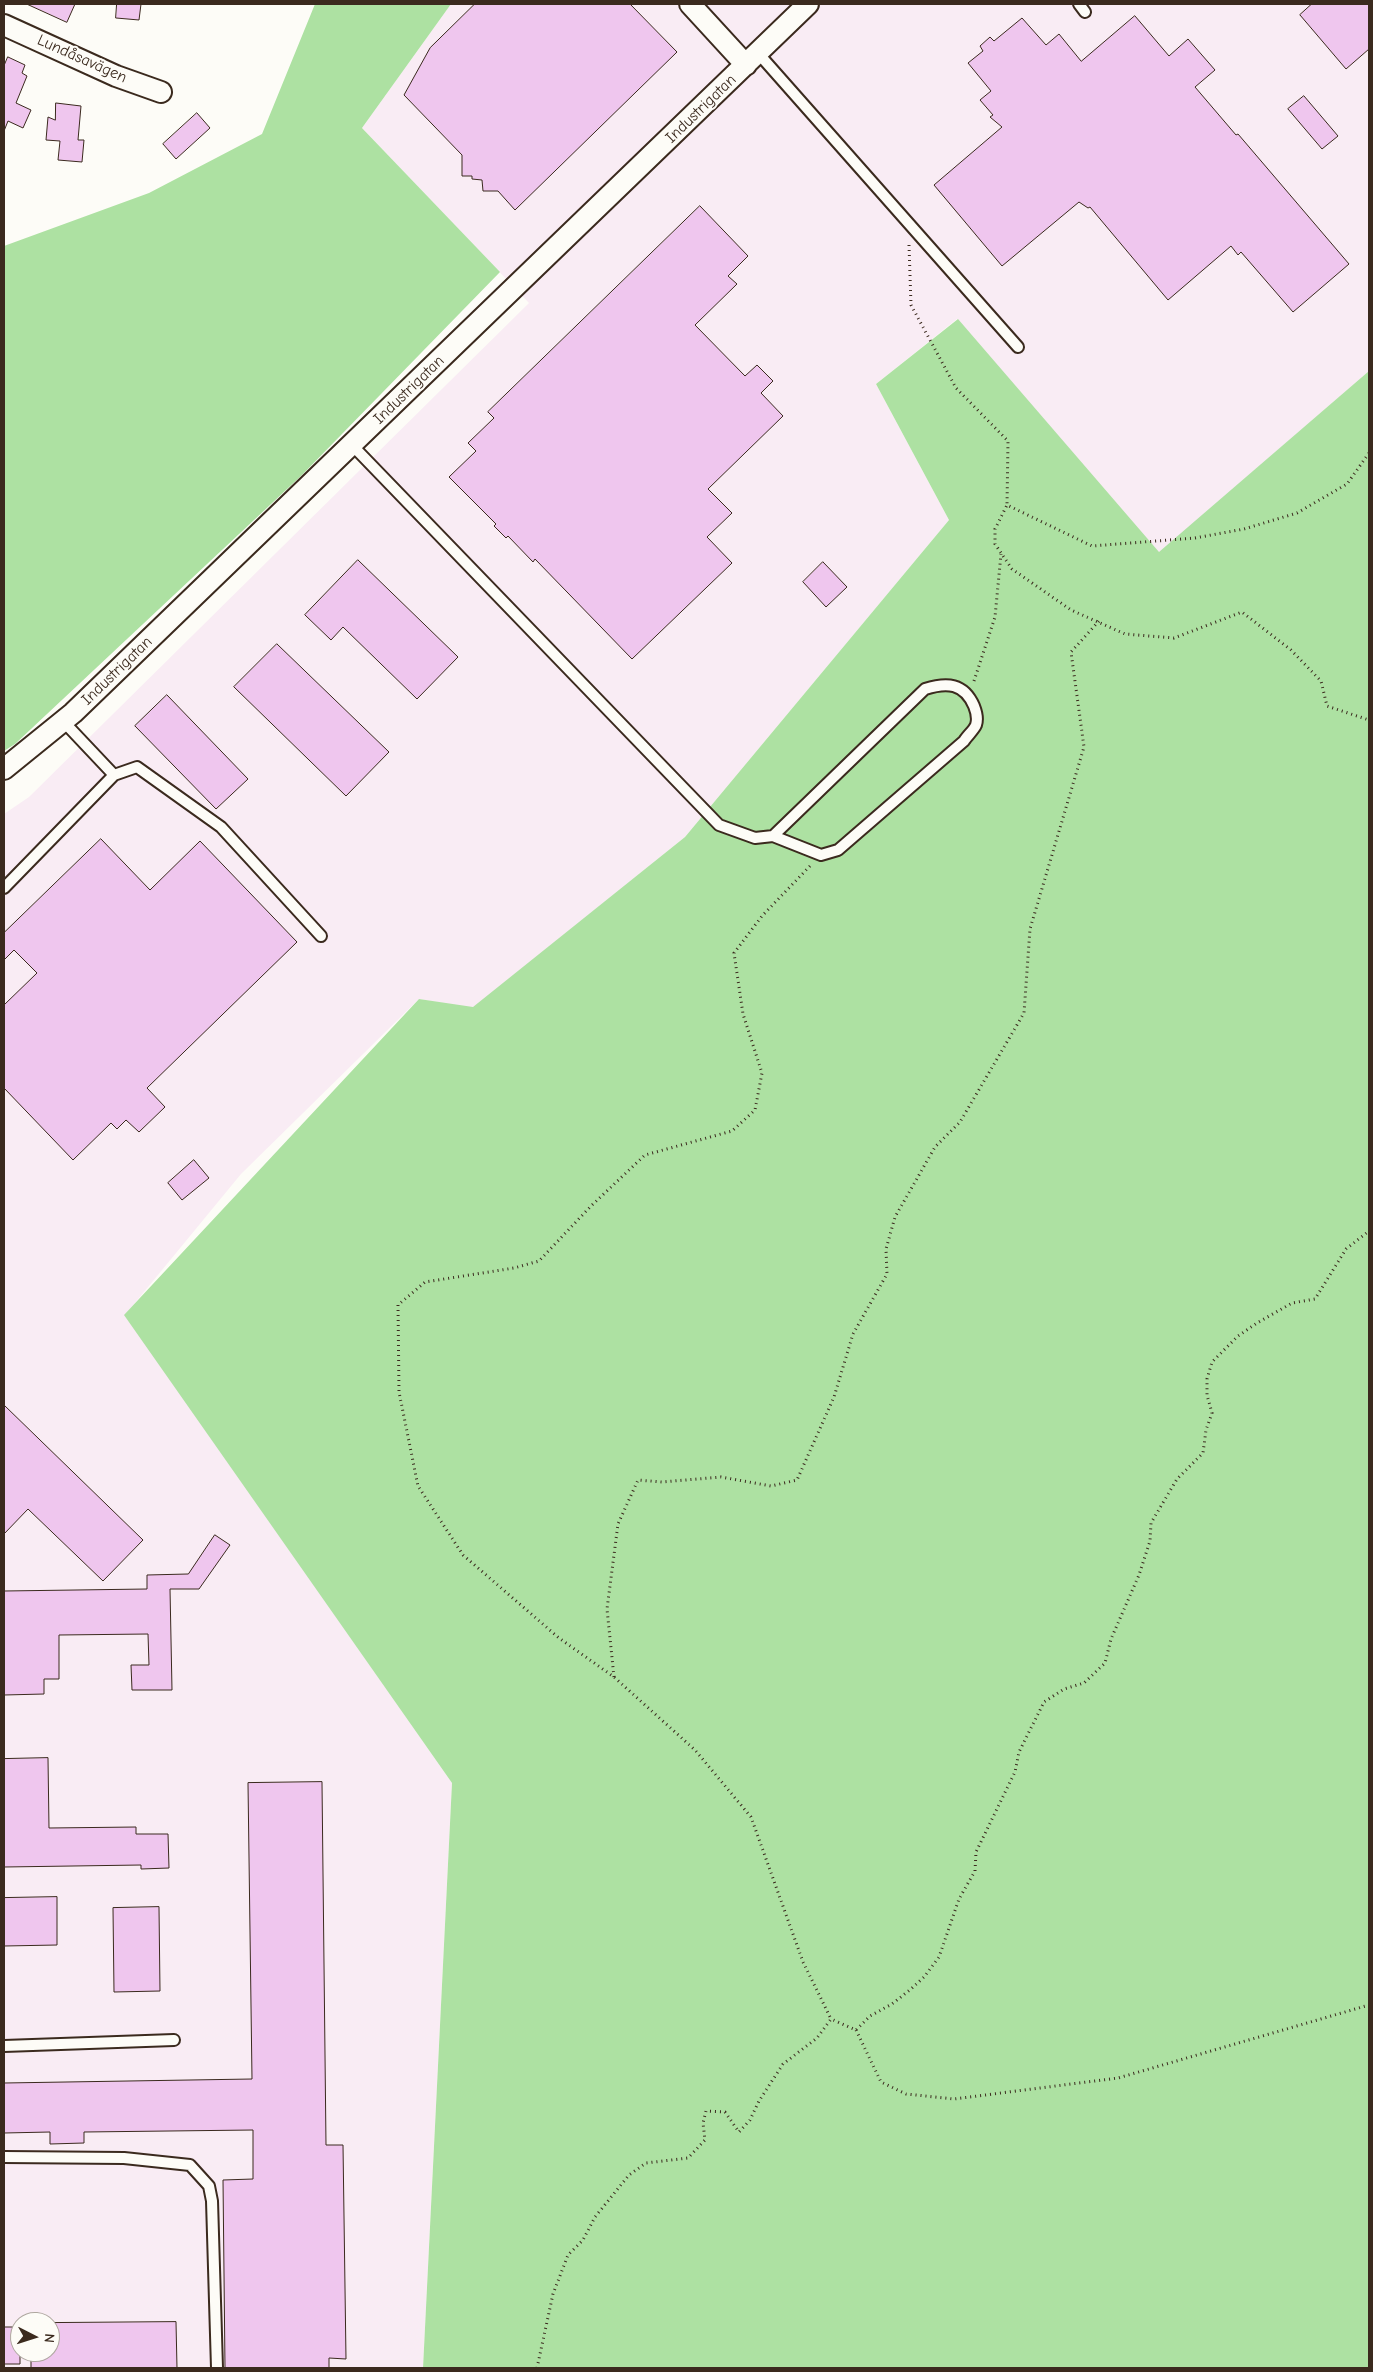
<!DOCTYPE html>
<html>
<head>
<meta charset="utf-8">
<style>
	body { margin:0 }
	#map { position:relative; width:1373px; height:2372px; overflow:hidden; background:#fdfcf7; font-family:"Comic Neue",sans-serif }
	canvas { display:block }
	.frame { position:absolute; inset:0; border:5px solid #3b2a1e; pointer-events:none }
	.north { position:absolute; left:10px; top:2312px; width:50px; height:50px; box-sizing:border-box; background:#fdfcf7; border:1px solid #afa8a0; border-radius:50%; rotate:95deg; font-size:14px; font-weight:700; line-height:20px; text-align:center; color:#3b2a1e }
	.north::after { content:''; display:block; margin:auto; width:18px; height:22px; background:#3b2a1e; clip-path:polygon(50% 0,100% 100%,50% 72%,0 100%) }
</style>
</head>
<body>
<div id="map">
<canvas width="1373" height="2372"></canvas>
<div class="frame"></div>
<div class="north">N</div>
</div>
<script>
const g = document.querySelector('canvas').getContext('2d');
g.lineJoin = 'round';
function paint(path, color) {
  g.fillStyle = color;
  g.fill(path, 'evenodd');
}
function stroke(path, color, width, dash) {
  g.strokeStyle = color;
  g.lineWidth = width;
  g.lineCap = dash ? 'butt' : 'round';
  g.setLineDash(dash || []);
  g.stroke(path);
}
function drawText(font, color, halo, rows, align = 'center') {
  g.font = font + ' "Comic Neue",sans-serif';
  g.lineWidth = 4;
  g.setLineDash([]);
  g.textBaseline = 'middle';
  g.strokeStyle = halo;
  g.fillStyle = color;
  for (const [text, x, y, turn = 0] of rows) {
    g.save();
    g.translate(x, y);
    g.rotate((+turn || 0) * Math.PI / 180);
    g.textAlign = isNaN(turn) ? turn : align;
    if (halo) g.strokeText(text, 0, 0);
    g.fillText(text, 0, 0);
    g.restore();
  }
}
paint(new Path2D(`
	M451,4H1369V371L1159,553L957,319L876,384L949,520L685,837L473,1008L419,999L241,1174L125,1315L452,1783L423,2368H4V814L29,797L529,303L362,128ZM20,2322H50V2352H20Z`), '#f9ecf4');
paint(new Path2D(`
	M315,4H451L362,128L500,272L302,475L15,744L4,751V246L149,193L262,134Z
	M958,319L1159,552L1369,371V2368H423L452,1783L124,1315L419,999L473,1007L685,837L949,520L876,384Z`), '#ade1a2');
const building = new Path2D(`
	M27,4H75L67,22Z
	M117,4H141L139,20L116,18Z
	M475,4H630L677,52L515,210L498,191H483L482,180L472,179V176H462V155L404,95L430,48Z
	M1312,4H1369V49L1346,69L1300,15Z
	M1135,16L1169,56L1188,39L1215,70L1195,87L1236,135L1238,134L1349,264L1293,312L1241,252L1238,255L1231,246L1168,300L1090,207L1088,208L1079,202L1002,266L934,185L1002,127L990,117L993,115L980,100L991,91L968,63L983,51L980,46L990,37L994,41L1022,18L1046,45L1059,34L1081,61Z
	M8,57L25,65L22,73L27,76L16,103L31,110L23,128L8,121L4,131V66Z
	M1304,96L1338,136L1322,149L1288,109Z
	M56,103L81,106L78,140H84L82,162L58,160L60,141L46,140L48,117L55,120Z
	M197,113L210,128L176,159L163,144Z
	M700,206L748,256L728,276L737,284L695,325L745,376L757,365L773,381L761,393L783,416L708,489L732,513L707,537L732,563L632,659L535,559L533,562L508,536L506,538L494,526L496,524L449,477L476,451L468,443L494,418L488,412Z
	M358,560L458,657L417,699L343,627L331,640L305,615Z
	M823,562L847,587L826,607L803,582Z
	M277,644L389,752L346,796L234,687Z
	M167,695L248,779L216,809L135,726Z
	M101,839L150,890L200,841L297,942L147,1088L165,1107L139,1132L126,1120L117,1129L111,1123L73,1160L4,1088V1005L37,973L14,950L4,960V933Z
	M194,1160L209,1178L182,1200L168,1183Z
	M4,1405L143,1540L103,1581L28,1509L4,1534Z
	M215,1535L230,1545L199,1589H170L172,1690H132L131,1665H149L148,1634L59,1635V1679H44V1694L4,1695V1591L147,1589V1575L188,1574Z
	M48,1758L49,1828L136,1827V1834H168L169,1868L141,1869V1865L4,1867V1759Z
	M322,1782L326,2145H343L346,2359L329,2358V2368H225L223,2180L253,2179V2130L84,2132V2143L50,2144V2132L4,2133V2083L252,2079L248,1783Z
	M57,1897V1945L4,1946V1898Z
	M159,1907L160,1991L114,1992L113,1908Z
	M176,2322L177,2368H31V2352H50V2323Z
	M4,2327H20V2364H4Z`);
paint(building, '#efc6ee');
stroke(building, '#3b2a1e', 1);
const service = new Path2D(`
	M1079,4L1085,12
	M758,53L1018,347
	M352,445L719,825L755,838L773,836L821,855L838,850L964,741C967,736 974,730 976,725C978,719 976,711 974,706C964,683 947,682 925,689L773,836
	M114,775L137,767L221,827L321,936
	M4,888L114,775L63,721
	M4,2046L174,2040
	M4,2157L124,2158L190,2165L209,2186L212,2201L217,2368`);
const minor = new Path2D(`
	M690,4L746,65
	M4,25L116,76L161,92
	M4,769L73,713L808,4`);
stroke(service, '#3b2a1e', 14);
stroke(minor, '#3b2a1e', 24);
stroke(new Path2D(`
	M909,245L911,305L956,388L1008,441L1007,505
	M1369,453L1347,484L1297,513L1244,529L1195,538L1092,546L1007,505L995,529V544L1012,569L1071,610L1125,634L1174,638L1242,612L1291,650L1321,681L1327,706L1369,720
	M974,681L995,617L1001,554
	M810,866L762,916L734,953L743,1014L762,1073L755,1110L732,1131L645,1155L591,1206L539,1261L514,1268L425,1282L398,1305L399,1392L418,1486L463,1555L559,1638L614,1677L695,1750L751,1817L803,1962L831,2019
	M614,1677L607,1609L618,1524L638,1480L662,1482L721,1477L771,1486L797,1480L834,1397L853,1334L887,1274L886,1249L895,1217L935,1147L960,1122L1024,1013L1030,929L1084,747L1071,652L1099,621
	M856,2030L881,2082L906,2094L954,2099L1118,2078L1369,2005
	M537,2368L553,2294L568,2255L583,2240L595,2217L629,2175L646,2163L688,2158L705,2140L703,2123L706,2111L725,2112L739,2132L750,2120L759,2101L783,2064L817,2038L831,2019L856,2030L870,2016L892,2004L911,1989L924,1977L939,1957L959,1899L975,1871L976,1852L1015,1772L1019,1752L1044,1702L1064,1689L1084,1683L1105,1663L1111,1639L1139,1575L1150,1541L1151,1523L1177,1479L1203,1453L1206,1430L1212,1413L1207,1395V1379L1212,1362L1238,1336L1257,1323L1292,1303L1315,1299L1346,1249L1369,1231`), '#3b2a1e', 3, [1, 4]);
stroke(service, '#fdfcf7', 10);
stroke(minor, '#fdfcf7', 20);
drawText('16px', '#3b2a1e', '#fdfcf7', [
	["Lundåsavägen",82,59,24],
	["Industrigatan",701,109,-44],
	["Industrigatan",409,390,-44],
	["Industrigatan",117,671,-44]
]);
</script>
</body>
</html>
